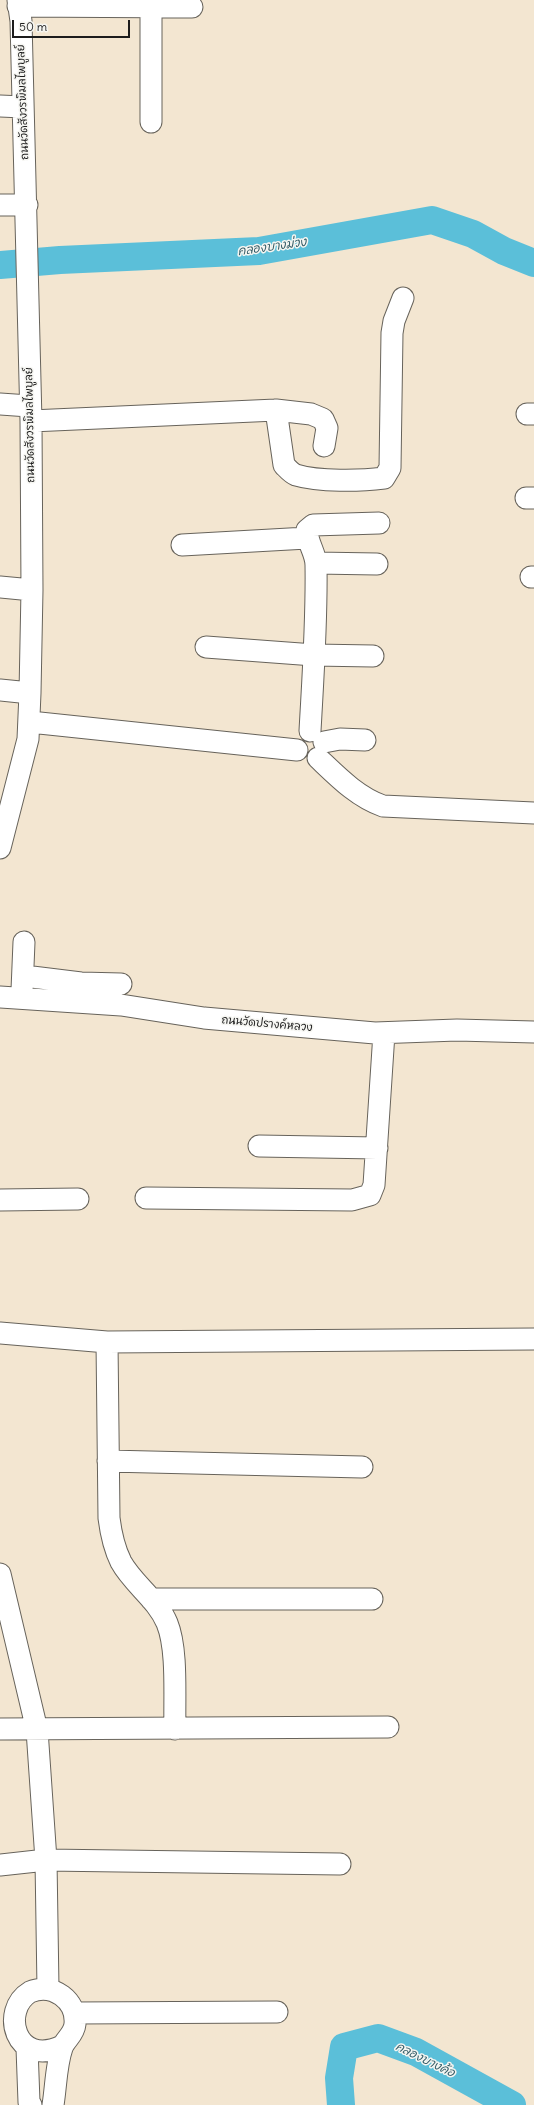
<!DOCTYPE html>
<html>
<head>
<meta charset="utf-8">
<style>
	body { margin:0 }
	#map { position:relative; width:534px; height:2105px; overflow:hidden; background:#f3e6d1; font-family:Delius,sans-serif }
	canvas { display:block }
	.scale { position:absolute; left:12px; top:20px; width:118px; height:18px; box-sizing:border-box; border:2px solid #1c1c1c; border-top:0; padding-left:5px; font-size:12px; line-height:14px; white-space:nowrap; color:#1c1c1c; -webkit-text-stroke:3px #f6f6f2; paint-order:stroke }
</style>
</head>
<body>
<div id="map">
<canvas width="534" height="2105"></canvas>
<div class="scale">50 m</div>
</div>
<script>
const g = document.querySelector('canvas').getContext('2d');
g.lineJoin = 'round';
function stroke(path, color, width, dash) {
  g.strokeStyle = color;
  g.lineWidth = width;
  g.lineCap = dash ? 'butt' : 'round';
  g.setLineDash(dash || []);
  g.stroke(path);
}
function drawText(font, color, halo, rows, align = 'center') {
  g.font = font + ' Delius,"Playpen Sans Thai",sans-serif';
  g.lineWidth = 3;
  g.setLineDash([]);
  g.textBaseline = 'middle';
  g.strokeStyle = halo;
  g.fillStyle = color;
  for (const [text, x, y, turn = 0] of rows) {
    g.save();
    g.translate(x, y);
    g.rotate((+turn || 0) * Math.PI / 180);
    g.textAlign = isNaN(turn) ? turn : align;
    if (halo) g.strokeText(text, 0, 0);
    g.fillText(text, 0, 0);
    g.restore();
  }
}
stroke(new Path2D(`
	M0,265L60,260L259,251L432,220L473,234L504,251L534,263
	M341,2105L339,2078L344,2047L378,2038L416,2052L512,2105`), '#5bbfd9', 28);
const minor = new Path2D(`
	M18,6L192,7
	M151,7V122
	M0,106L23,107
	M0,205H27
	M0,404L29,406
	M276,410L284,465C288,469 291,473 296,475C319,482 361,481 384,478L390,468L392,333L394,321L403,298
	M527,414H534
	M31,421L276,410L311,414L323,419L327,428L324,446
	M526,498H534
	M182,545L307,538
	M316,563L377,564
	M531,577H534
	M0,587L32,590
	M206,647L314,655L373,656
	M0,690L30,693
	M30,722L297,750
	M310,731C313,676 317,621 316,565C316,553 307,543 307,530L313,525L379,523
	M324,742L340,739L365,740
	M318,758C337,776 357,797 383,806L534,813
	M0,848L28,739L30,693L32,590L31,421L21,21L18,0
	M24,976L81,983L121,984
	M22,990L24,942
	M0,997L121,1005L204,1018L375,1033L457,1030L534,1032
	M259,1146L377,1148
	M146,1198L352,1200L370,1195L374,1185L384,1033
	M0,1200L78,1199
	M0,1333L107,1342L534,1339
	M107,1342L109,1518C111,1534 114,1548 121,1562C133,1584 157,1599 167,1623C178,1650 174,1698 175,1729
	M108,1461L362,1467
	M0,1574L37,1730L46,1860L48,1989
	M151,1599H372
	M0,1729L388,1727
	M0,1865L46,1860L340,1864
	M74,2013L277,2012
	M27,2048L29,2102L31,2105
	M53,2105C56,2087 56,2065 62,2048C65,2039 74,2035 75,2024C77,2001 53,1982 30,1992C0,2010 15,2068 62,2046`);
stroke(minor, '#67635b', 23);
stroke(minor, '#fff', 21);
drawText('11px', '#1c1c1c', '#f6f6f2', [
	["ถนนวัดสังวรพิมลไพบูลย์",23,102,-92],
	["ถนนวัดสังวรพิมลไพบูลย์",30,425,-91],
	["ถนนวัดปรางค์หลวง",267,1024,5]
]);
drawText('italic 12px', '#355d68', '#f6f6f2', [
	["คลองบางม่วง",272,247,-8],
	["คลองบางค้อ",425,2060,26]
]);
</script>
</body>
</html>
